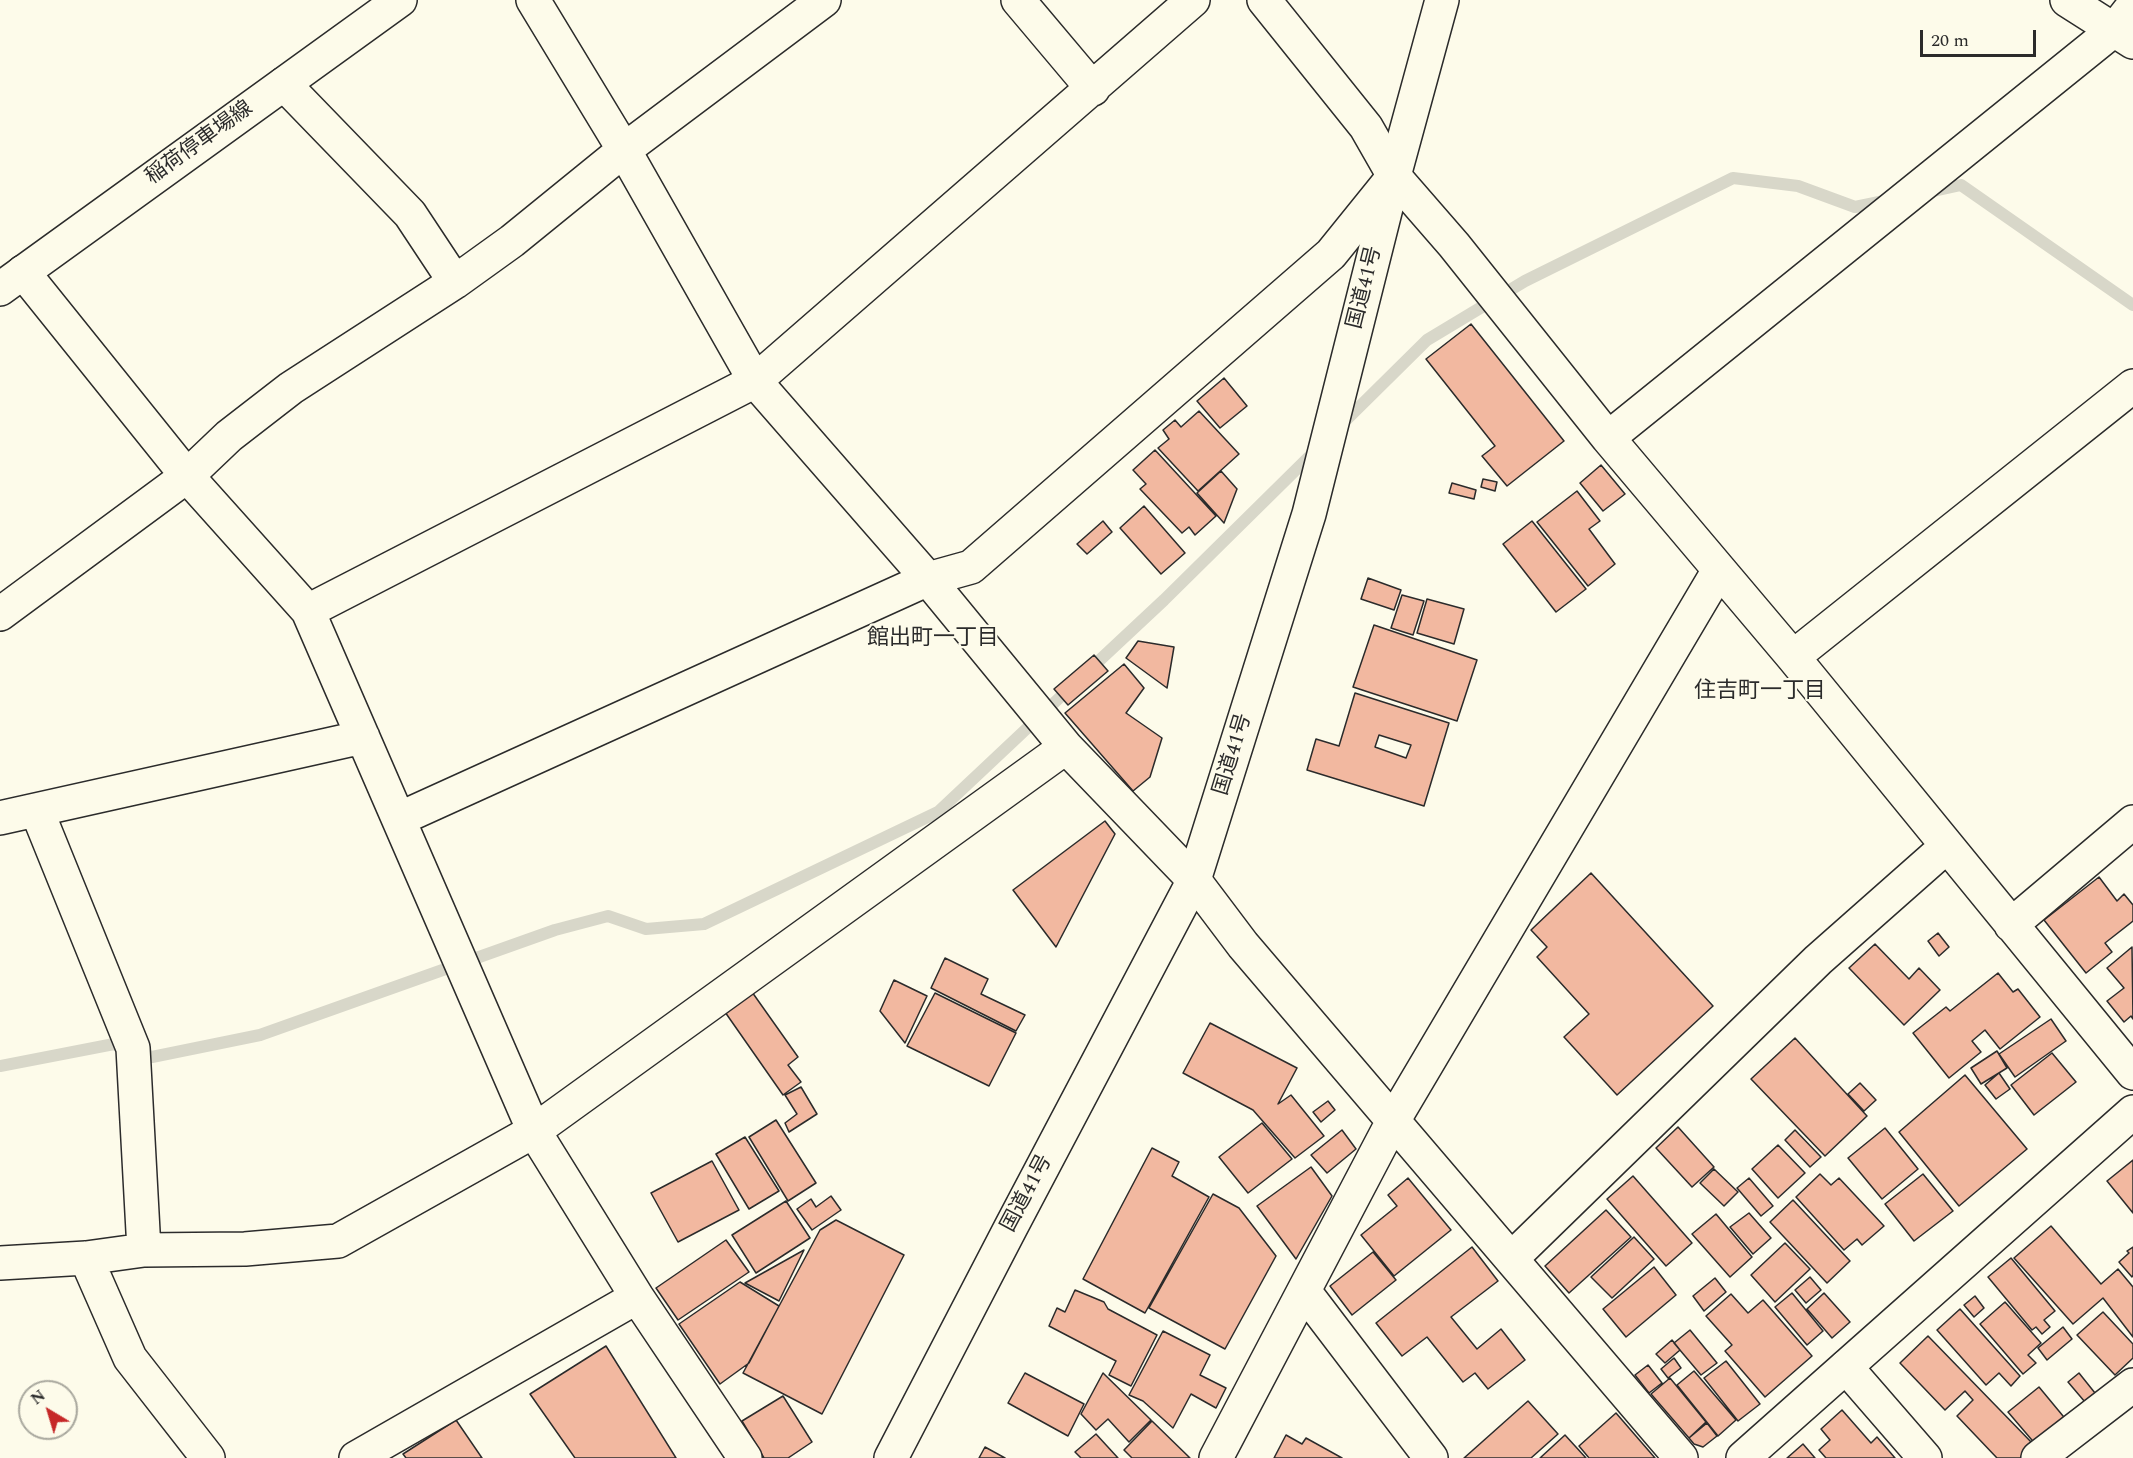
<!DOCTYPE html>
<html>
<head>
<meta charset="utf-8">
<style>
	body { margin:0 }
	#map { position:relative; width:2133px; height:1458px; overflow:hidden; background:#fdfbea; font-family:Spectral,serif }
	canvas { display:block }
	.north { position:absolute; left:18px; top:1380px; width:60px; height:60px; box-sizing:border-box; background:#fdfbea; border:2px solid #a9a89e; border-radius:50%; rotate:322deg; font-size:16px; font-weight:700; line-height:24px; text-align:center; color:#2b2b2b }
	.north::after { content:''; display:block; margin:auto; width:21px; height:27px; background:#c62828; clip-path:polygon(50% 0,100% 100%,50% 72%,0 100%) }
	.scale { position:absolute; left:1920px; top:30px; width:116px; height:27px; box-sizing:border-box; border:3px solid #2b2b2b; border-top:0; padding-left:8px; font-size:18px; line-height:21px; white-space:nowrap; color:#2b2b2b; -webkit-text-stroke:4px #fdfbea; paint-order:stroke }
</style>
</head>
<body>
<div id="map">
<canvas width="2133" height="1458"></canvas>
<div class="north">N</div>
<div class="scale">20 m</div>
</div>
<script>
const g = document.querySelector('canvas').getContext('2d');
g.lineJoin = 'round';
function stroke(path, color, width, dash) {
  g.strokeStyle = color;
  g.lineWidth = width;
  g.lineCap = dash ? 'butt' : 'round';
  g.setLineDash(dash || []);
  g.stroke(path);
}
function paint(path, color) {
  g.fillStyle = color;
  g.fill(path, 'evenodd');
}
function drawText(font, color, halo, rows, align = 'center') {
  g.font = font + ' Spectral,"Noto Sans JP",serif';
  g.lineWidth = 4.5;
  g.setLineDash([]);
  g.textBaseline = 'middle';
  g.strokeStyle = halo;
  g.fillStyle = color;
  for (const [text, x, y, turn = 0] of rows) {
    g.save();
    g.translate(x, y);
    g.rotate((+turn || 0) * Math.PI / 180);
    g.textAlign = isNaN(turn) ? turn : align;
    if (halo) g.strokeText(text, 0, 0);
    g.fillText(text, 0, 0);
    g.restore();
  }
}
stroke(new Path2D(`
	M1929,192L1961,185L2133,305
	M1341,425L1427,340L1525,281L1733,178L1798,186L1855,207L1889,200
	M1087,672L1164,600L1316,450
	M0,1066L114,1044L152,1057L260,1035L555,930L608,916L646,929L704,924L938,812L1072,686`), '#d8d7c9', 12);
const building = new Path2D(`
	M1471,324L1564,441L1507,486L1482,456L1495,446L1426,359Z
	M1224,378L1247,406L1220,428L1197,401Z
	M1199,411L1239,454L1198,491L1158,448L1169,439L1163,430L1175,420L1181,427Z
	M1155,450L1216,516L1195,535L1189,527L1182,533L1140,489L1146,484L1133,470Z
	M1601,465L1625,494L1603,511L1580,483Z
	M1221,471L1237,489L1224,523L1197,493Z
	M1483,479L1497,482L1495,491L1481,487Z
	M1452,483L1476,490L1474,499L1449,493Z
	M1577,491L1600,521L1589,529L1615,564L1588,586L1537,522Z
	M1144,506L1185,553L1161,574L1120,528Z
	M1103,521L1112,532L1087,554L1077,544Z
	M1532,521L1586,589L1556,612L1503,544Z
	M1368,578L1401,590L1394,610L1361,599Z
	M1402,595L1424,601L1413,635L1391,628Z
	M1427,599L1464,609L1454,644L1417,633Z
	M1374,625L1477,660L1457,721L1353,687Z
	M1138,641L1174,647L1167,688L1126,658Z
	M1094,655L1108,671L1068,705L1054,689Z
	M1124,664L1144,688L1126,713L1162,738L1150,777L1133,791L1065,713Z
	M1355,693L1449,723L1424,806L1307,770L1316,739L1339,746ZM1379,735L1411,745L1406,758L1375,747Z
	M1105,821L1115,834L1056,947L1013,890Z
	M1591,873L1713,1006L1617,1095L1564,1037L1589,1014L1537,957L1547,947L1531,930Z
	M2099,877L2117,901L2124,894L2133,905V921L2105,943L2112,952L2086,973L2044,920Z
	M1938,933L1949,947L1939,956L1928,941Z
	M1875,944L1909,979L1919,968L1940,990L1904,1025L1849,968Z
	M2132,947L2133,1019L2131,1016L2124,1022L2107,1001L2124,988L2107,968Z
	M945,958L988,979L981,994L1025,1015L1016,1031L931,988Z
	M1998,973L2013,992L2018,989L2040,1017L2000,1049L1985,1030L1972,1041L1981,1052L1949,1078L1913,1033L1946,1007L1950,1011Z
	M894,980L927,996L905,1043L880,1011Z
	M752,992L798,1057L788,1065L801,1082L783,1095L725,1012Z
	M935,993L1016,1033L989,1086L907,1046Z
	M2051,1019L2066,1041L2015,1077L1999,1054Z
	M1210,1023L1297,1068L1278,1104L1291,1095L1324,1136L1295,1158L1253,1110L1183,1073Z
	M1795,1038L1867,1116L1825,1156L1751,1079Z
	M1997,1051L2007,1068L1981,1084L1971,1068Z
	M2052,1053L2076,1082L2034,1115L2011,1085Z
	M1999,1073L2010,1089L1996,1099L1985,1085Z
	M1965,1075L2027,1149L1959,1206L1899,1132Z
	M1860,1083L1876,1100L1864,1111L1848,1094Z
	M801,1087L817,1114L789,1132L785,1123L797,1114L785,1095Z
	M1328,1101L1335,1110L1321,1122L1313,1112Z
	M776,1120L816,1183L788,1201L749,1137Z
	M1262,1123L1292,1159L1248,1193L1219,1157Z
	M1678,1127L1714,1167L1692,1187L1656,1148Z
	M1885,1128L1918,1169L1882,1199L1848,1158Z
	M1342,1130L1356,1149L1327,1173L1311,1155Z
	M1795,1130L1821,1157L1810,1167L1785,1140Z
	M745,1137L779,1191L749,1209L716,1154Z
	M1778,1145L1805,1173L1778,1198L1752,1169Z
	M1152,1148L1179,1162L1172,1176L1209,1197L1145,1313L1083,1279Z
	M2133,1160V1213L2107,1181Z
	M712,1161L739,1210L678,1242L651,1193Z
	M1311,1167L1332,1196L1296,1259L1257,1206Z
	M1714,1169L1738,1192L1724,1206L1700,1183Z
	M1820,1174L1831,1185L1839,1178L1884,1226L1862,1245L1857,1239L1844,1250L1796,1197Z
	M1923,1174L1953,1211L1914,1241L1885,1204Z
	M1633,1176L1692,1243L1666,1266L1607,1199Z
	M1408,1178L1451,1230L1394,1276L1361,1235L1397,1206L1388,1195Z
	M1749,1178L1773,1206L1761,1216L1737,1188Z
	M1213,1194L1239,1208L1276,1256L1225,1349L1149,1308Z
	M831,1196L841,1210L812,1230L797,1209L811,1199L816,1207Z
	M1793,1200L1850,1261L1827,1283L1770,1222Z
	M786,1201L810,1238L756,1273L732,1235Z
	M1606,1210L1631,1237L1569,1293L1545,1266Z
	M1749,1213L1771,1238L1753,1254L1730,1227Z
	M1716,1214L1752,1257L1730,1277L1692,1234Z
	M836,1220L904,1255L822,1414L743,1373L820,1230Z
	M2051,1226L2101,1284L2118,1269L2133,1287V1337L2103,1298L2073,1324L2014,1258Z
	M1634,1237L1654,1259L1612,1298L1591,1277Z
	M726,1240L749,1272L678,1320L656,1288Z
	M1785,1243L1810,1269L1775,1302L1751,1275Z
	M1472,1247L1498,1281L1451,1317L1477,1349L1501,1329L1525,1360L1488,1389L1475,1373L1463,1382L1427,1337L1402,1356L1376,1323Z
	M2133,1247V1275L2132,1277L2119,1262L2129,1253L2127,1251Z
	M804,1250L779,1301L745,1283Z
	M1373,1252L1396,1280L1352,1315L1330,1286Z
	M2011,1258L2055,1311L2044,1320L2050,1327L2042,1334L2036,1327L2032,1330L1988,1277Z
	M1654,1267L1676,1295L1626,1337L1603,1309Z
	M1810,1277L1821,1290L1806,1303L1795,1290Z
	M1715,1278L1726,1292L1704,1311L1693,1296Z
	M740,1282L779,1306L749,1363L720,1384L679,1324Z
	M1075,1290L1104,1302L1108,1309L1157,1335L1131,1386L1109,1375L1116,1361L1049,1326L1057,1308L1065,1312Z
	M1792,1293L1823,1331L1807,1345L1775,1307Z
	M1824,1293L1850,1322L1832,1338L1807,1309Z
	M1731,1294L1748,1313L1763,1300L1812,1356L1765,1397L1725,1351L1732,1345L1706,1316Z
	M1975,1296L1984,1308L1974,1317L1964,1305Z
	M2005,1302L2041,1343L2028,1355L2036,1363L2023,1374L1980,1324Z
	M1960,1309L2020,1376L2011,1386L1999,1373L1986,1385L1937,1330Z
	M2103,1312L2133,1344V1358L2115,1375L2077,1335Z
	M2063,1327L2072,1339L2047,1360L2038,1348Z
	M1690,1330L1717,1363L1701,1375L1674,1343Z
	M1163,1331L1210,1355L1200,1375L1226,1388L1216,1408L1191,1394L1173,1428L1143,1401L1129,1395Z
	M1928,1336L2034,1445L2020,1458H1997L1957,1416L1973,1400L1965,1391L1945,1410L1900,1363Z
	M1672,1340L1680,1350L1665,1363L1656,1354Z
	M606,1346L676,1458H575L530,1394Z
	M1674,1358L1681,1368L1668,1378L1661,1369Z
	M1726,1361L1760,1404L1738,1421L1704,1378Z
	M1648,1365L1662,1383L1649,1393L1635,1375Z
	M1694,1371L1736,1420L1718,1436L1677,1385Z
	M1025,1373L1084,1404L1068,1436L1008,1403Z
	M1103,1373L1151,1420L1129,1442L1108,1419L1096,1430L1081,1414Z
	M2079,1373L2095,1393L2085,1402L2068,1382Z
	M1670,1378L1706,1422L1689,1438L1651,1394Z
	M2039,1387L2068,1422L2037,1446L2008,1412Z
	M783,1396L812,1442L788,1458H764L742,1421Z
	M1528,1401L1558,1434L1531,1458H1464Z
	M1842,1410L1871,1443L1877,1437L1895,1458H1826L1819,1450L1830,1440L1821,1429Z
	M1616,1413L1655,1458H1589L1579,1446Z
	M456,1420L482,1458H406L403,1454Z
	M1152,1421L1190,1458H1132L1124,1450Z
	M1707,1423L1717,1436L1703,1447L1694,1444L1689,1438Z
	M1096,1434L1118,1458H1081L1075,1452Z
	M1286,1435L1302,1444L1306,1438L1342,1458H1274Z
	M1565,1435L1586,1458H1540Z
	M1803,1444L1815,1458H1787Z
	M985,1447L1005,1458H979Z`);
paint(building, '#f2b8a0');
stroke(building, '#2b2b2b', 1.5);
const street = new Path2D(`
	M533,0L624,150L755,381L928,579L1066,747L1194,880L1243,945L1681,1458
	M1018,0L1093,89
	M1264,0L1366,127L1394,176L1454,245L1608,438L1793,657L2133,1073
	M284,84L410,214L455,282
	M23,272L187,476L308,611L534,1131L637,1297L745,1458
	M1608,438L2115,29L2133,6
	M308,611L755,381L1193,0
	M0,614L187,476L229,436L291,388L455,282L512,241L624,150L824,0
	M1793,657L2133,386
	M37,811L133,1048L144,1250
	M0,818L363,737
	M399,819L928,579L971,567L1331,254L1394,176
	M2011,925L2133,822
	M86,1258L130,1358L208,1458
	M1511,1259L1818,960L1947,846
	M0,1263L86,1258L144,1250L245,1249L338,1241L534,1131L1066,747
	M1304,1291L1431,1458
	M1846,1367L1925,1458
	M356,1458L637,1297
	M1216,1458L1393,1121L1719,570
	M2038,1458L2133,1385`);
const secondary = new Path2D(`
	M2067,0L2133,42
	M0,289L400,0
	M1743,1458L2133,1112`);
const highway = new Path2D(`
	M891,1458L1011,1227L1194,880L1309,514L1394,176L1442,0`);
stroke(street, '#2b2b2b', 36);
stroke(secondary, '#2b2b2b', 36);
stroke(highway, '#2b2b2b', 36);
stroke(street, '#fdfbea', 33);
stroke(secondary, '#fdfbea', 33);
stroke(highway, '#fdfbea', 33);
drawText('21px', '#2b2b2b', '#fdfbea', [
	["稲荷停車場線",200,144,-36],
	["国道41号",1366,288,-76],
	["国道41号",1234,755,-73],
	["国道41号",1028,1194,-62]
]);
drawText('22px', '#2b2b2b', '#fdfbea', [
	["館出町一丁目",933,640],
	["住吉町一丁目",1760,693]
]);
</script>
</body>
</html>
